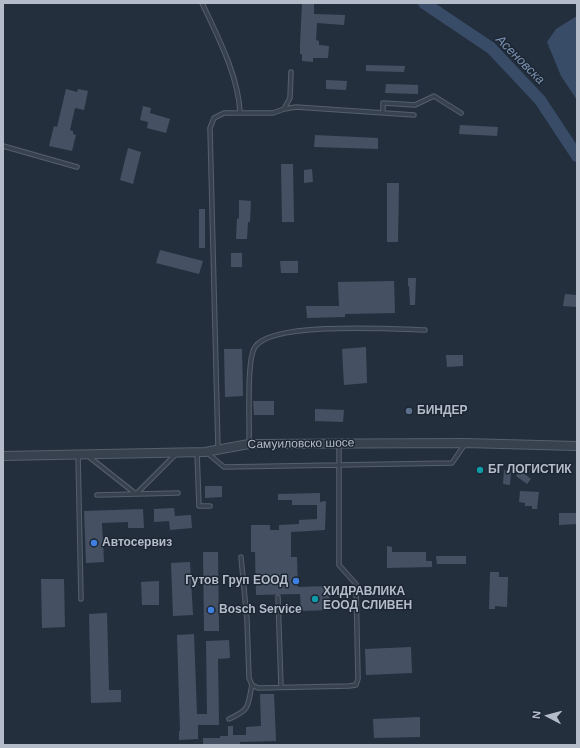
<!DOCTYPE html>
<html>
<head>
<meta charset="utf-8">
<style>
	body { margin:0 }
	#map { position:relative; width:580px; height:748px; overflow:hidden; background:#242f3e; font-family:Helvetica,sans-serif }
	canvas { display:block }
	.frame { position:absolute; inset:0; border:4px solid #b4bcc9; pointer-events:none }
	.north { position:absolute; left:528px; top:696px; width:40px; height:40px; -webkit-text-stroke:3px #1d2633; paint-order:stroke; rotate:276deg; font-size:11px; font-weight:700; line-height:16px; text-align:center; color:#b4bcc9 }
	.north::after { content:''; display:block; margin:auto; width:14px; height:18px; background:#b4bcc9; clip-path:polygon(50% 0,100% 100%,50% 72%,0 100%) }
</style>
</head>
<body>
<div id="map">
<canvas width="580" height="748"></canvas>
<div class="frame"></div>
<div class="north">N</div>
</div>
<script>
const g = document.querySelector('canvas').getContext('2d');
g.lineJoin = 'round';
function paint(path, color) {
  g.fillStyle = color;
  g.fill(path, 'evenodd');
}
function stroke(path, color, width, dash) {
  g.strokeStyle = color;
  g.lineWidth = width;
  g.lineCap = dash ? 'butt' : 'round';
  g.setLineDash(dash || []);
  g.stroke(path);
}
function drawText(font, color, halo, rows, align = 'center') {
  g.font = font + ' Helvetica,sans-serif';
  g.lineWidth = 3;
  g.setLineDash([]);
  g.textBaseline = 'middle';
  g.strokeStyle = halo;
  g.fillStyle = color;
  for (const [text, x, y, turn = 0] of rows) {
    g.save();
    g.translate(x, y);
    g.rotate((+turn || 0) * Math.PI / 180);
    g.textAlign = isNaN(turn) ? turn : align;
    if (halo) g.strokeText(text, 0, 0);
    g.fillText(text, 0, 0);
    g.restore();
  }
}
paint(new Path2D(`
	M577,16V100L561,76L547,42L556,29Z`), '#394c67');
stroke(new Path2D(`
	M424,3L491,48L540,100L577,156`), '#394c67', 12);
paint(new Path2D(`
	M302,3H314V14L345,15L344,25L317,23L316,40L319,41V45L329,46L328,58H313V62L302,61V54H300V45Z
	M366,65L405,66L404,72L366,71Z
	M326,80L347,81L346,90L326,89Z
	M386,84L418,85V94L385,93Z
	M66,89L77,92L78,89L88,91L84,110L75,108L70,130L73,131V134L76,135L72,151L49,146L54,126L57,127Z
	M143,106L151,108L150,113L170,119L166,133L147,128L148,122L140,120Z
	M460,125L498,127L497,136L459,134Z
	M315,135L378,138V149L314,147Z
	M128,148L141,152L133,184L120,180Z
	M281,164H293L294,222H282Z
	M312,169L313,182L304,183V170Z
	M387,183H399L398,242H387Z
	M239,200L251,201L250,222H248L247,239H236L237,218L239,219Z
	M199,209H205V248H199Z
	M160,250L203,261L199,274L156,263Z
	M231,253H242V267H231Z
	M280,261H298V273H281Z
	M408,278H416L415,305H410L409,286H408Z
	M394,281L395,313L345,314V317L307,318L306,306H339L338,282Z
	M565,294L577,295V307L563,306Z
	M366,347L367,383L344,385L342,349Z
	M224,349H242L243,396L225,397Z
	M446,355H463V366L447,367Z
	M253,401H274V415H254Z
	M315,409L344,410L343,422L315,421Z
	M504,470L511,471L510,485L503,484Z
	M520,470L531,479L527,484L516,476Z
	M205,486H222V497L205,498Z
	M520,491L539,492L537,509H532V506H525V503L519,502Z
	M320,493V502L326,501L325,530L291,532V557H297L298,587L329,586L330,610L301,611L300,594L256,595L255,552H251V525H270V530H279V525L299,524V520L317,519V505H292V500H278V494Z
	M174,508L175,516L191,515L192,528L170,530L169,521L154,522V509Z
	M143,509L144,528H128V522L102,523L104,562L86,563L84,511Z
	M559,513H577V524L559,525Z
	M387,546L392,547V552H426V561H432V567L387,568Z
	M203,552H218L219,631H204Z
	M436,556H466V564H437Z
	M190,562L193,615L173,616L171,563Z
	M490,572H499V577H508L507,607L495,606V609H489Z
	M41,579H64L65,627L42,628Z
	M159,581V605H142L141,582Z
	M107,613L109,690H121V702L91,703L89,614Z
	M194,634L197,714H207L206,641L229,640L230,658L218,659L219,725H198V739L179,740V731H180L177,635Z
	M411,647L412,673L366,675L365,649Z
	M260,694H274L276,741L240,742V745H203V738H220V736H228V726H233V735H246V727L261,726Z
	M420,717V737L374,738L373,719Z`), '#455162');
const service = new Path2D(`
	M202,3C217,35 239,77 240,113
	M284,109L296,107L414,115
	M383,113V103L415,105L434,96L461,113
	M3,146L77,167
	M249,444C250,424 246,360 255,347C272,321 394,329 425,330
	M218,449L210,128L214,118L224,113H273L284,109L290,98L291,72
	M197,452L199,506H210
	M206,452L224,467L452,463L465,444
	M78,454L81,599
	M88,456L136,494L176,454
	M97,495L178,493
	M241,557L247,620L249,678L252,685L258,688L349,686L356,685L358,679L356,584L339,565V444
	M278,597L281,687
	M229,719C251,709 247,707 252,685`);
const tertiary = new Path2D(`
	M3,456L205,452L249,444L465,443L577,446`);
stroke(service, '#565f6c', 5.5);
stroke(tertiary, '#565f6c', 10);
stroke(service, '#38414e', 3.5);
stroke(tertiary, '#38414e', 8);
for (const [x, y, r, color] of [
	[409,411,4,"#5c6f8a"],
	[480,470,4,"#0f9aa8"],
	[94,543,4,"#3f7fe0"],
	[296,581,4,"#3f7fe0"],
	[315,599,4,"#0f9aa8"],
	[211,610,4,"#3f7fe0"]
]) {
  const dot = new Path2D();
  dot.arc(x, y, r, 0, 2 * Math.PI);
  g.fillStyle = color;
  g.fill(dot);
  stroke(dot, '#1d2633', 1.5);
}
drawText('bold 12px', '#b4bcc9', '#1d2633', [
	["БИНДЕР",417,411],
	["БГ ЛОГИСТИК",488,470],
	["Автосервиз",102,543],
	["Гутов Груп ЕООД",288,581,"right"],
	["ХИДРАВЛИКА",323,592],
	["ЕООД СЛИВЕН",323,606],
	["Bosch Service",219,610]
], 'left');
drawText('12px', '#b4bcc9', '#1d2633', [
	["Самуиловско шосе",301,444,-1]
]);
drawText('italic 13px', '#7c92b1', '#1d2633', [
	["Асеновска",520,60,45]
]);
</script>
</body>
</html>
